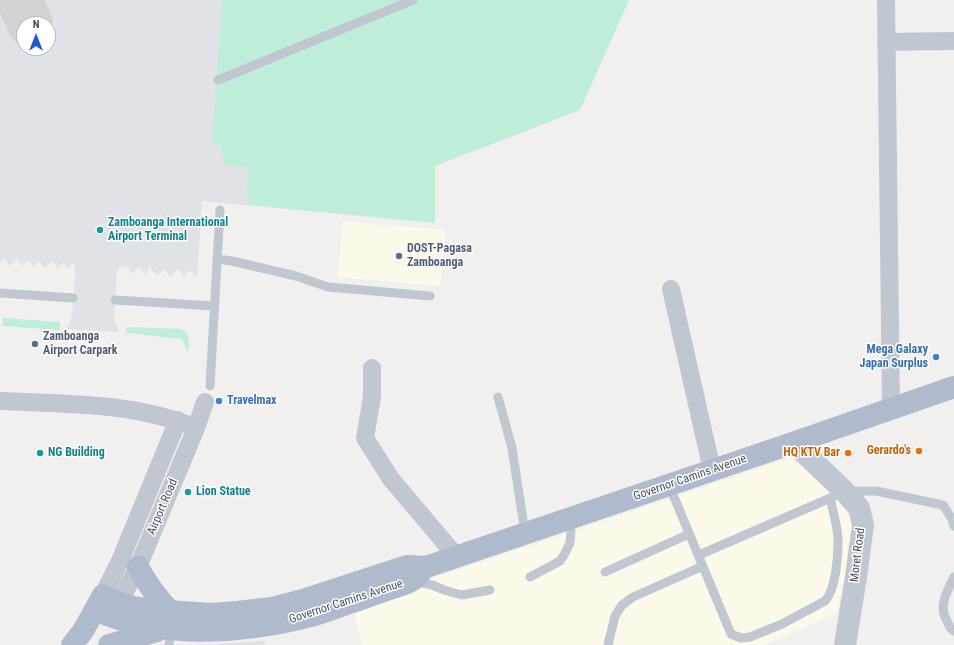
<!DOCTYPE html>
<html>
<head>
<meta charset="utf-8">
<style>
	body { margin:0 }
	#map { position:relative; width:954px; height:645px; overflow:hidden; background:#f2efef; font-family:"Roboto Condensed",sans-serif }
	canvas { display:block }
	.north { position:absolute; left:16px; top:16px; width:40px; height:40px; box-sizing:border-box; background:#fff; border:1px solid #b6b9be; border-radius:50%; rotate:0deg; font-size:11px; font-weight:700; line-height:16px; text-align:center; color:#484f5c }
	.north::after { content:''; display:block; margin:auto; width:14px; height:18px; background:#1f55dc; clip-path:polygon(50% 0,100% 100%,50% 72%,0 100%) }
</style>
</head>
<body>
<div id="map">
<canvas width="954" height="645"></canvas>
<div class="north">N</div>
</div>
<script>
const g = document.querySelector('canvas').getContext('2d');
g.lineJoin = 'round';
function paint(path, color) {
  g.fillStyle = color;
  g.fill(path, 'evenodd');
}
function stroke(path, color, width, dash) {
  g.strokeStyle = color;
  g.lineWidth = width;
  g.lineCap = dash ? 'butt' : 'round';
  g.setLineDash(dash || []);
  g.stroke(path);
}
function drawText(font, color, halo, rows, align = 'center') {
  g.font = font + ' "Roboto Condensed",sans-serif';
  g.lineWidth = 3;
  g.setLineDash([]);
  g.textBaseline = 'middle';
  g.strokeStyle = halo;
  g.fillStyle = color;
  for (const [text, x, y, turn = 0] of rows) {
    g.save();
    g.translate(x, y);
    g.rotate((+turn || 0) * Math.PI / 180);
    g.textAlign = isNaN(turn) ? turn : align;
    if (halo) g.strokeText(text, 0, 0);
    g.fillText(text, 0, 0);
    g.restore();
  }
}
paint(new Path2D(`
	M343,221L445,230L440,286L338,277Z
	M794,457L857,514L837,614L763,645H362L353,605Z`), '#fbf9e9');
paint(new Path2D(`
	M264,641L265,645H198Z`), '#e2e1e1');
paint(new Path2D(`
	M0,0H629L580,110L435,166V223L202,201L197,278L190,270L184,277L178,269L170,277L164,269L157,275L150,268L145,275L139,267L132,274L127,266H121L117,272L114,312L115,320L119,332L66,329L71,320L73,305L75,270L74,263L67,269L64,262L58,269L53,261L45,268L39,261L33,267L29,260L22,266L17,259L9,266L5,258L0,263ZM24,24H48V48H24Z`), '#e1e2e7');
paint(new Path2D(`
	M222,0H629L580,110L435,166V223L232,203H247L248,167L225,166L220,145L212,141Z
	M3,318L60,322V330L2,326Z
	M126,327L181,329C191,334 189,343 188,353L182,339L126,333Z`), '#bfeed8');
stroke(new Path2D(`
	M19,0L30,24`), '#d2d1d4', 46);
stroke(new Path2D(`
	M218,80L413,0
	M217,259L232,261L296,276L328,287L430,296
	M0,293L73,298
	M115,300L214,306
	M210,386L220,210
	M498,397L512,448L525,533
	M669,485L731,634L741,638L750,637L782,624L825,601C836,589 838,557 838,541C838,527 833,512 830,498
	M847,491H876L943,505L952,519L954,526
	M699,555L835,496
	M605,572L689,534
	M530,577L560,561L564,555L570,543L571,531L570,519
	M954,577C947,591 938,607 947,621C949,625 950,629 954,631
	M413,581L432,585L444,590L462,595L490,590
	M169,645L171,630
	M608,645L615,616L622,605L633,597L703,566`), '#c0c7d1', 9);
stroke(new Path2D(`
	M886,0L891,408
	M886,42L954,41
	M671,289L712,470
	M372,368V397L365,438L391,479L456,556
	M0,401C66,404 134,402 196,428
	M103,595L120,561L178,420
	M119,603L138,567L196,428L205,402`), '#c0c7d1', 18);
stroke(new Path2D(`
	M794,443L844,491L859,508L863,525L856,577L845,645`), '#c0c7d1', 22);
stroke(new Path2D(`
	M138,567C147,584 158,599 171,612
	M95,610C160,639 238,634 307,617C324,613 342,605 359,600C372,595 386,590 399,586C403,584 409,583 413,580C418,576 421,571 426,567
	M72,645L83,631L103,595L119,603L134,607L153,610L211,614L237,612L272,608L303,600L407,566L426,567L784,446L954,387
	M109,645L157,631`), '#b0bacd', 22);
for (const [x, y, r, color] of [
	[100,230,4,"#0f9aa8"],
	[399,256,4,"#5c6f8a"],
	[35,344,4,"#5c6f8a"],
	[936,357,4,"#3f7fe0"],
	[219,401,4,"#3f7fe0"],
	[919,451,4,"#e8710a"],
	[40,453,4,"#0f9aa8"],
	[848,453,4,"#e8710a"],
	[188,492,4,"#0f9aa8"]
]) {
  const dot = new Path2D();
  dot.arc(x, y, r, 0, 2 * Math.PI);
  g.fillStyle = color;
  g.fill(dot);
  stroke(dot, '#fff', 1.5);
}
drawText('bold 12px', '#0d838f', '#fff', [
	["Zamboanga International",108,223],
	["Airport Terminal",108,237],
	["NG Building",48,453],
	["Lion Statue",196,492]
], 'left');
drawText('bold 12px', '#4e5e75', '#fff', [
	["DOST-Pagasa",407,249],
	["Zamboanga",407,263],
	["Zamboanga",43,337],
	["Airport Carpark",43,351]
], 'left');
drawText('bold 12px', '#366cbe', '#fff', [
	["Mega Galaxy",928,350],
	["Japan Surplus",928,364],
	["Travelmax",227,401,"left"]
], 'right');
drawText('bold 12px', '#c56008', '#fff', [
	["Gerardo's",911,451],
	["HQ KTV Bar",840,453]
], 'right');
drawText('12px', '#484f5c', '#fff', [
	["Governor Camins Avenue",690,478,-19],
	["Airport Road",163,507,-67],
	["Moret Road",858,555,-83],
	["Governor Camins Avenue",346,602,-18]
]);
</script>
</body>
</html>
